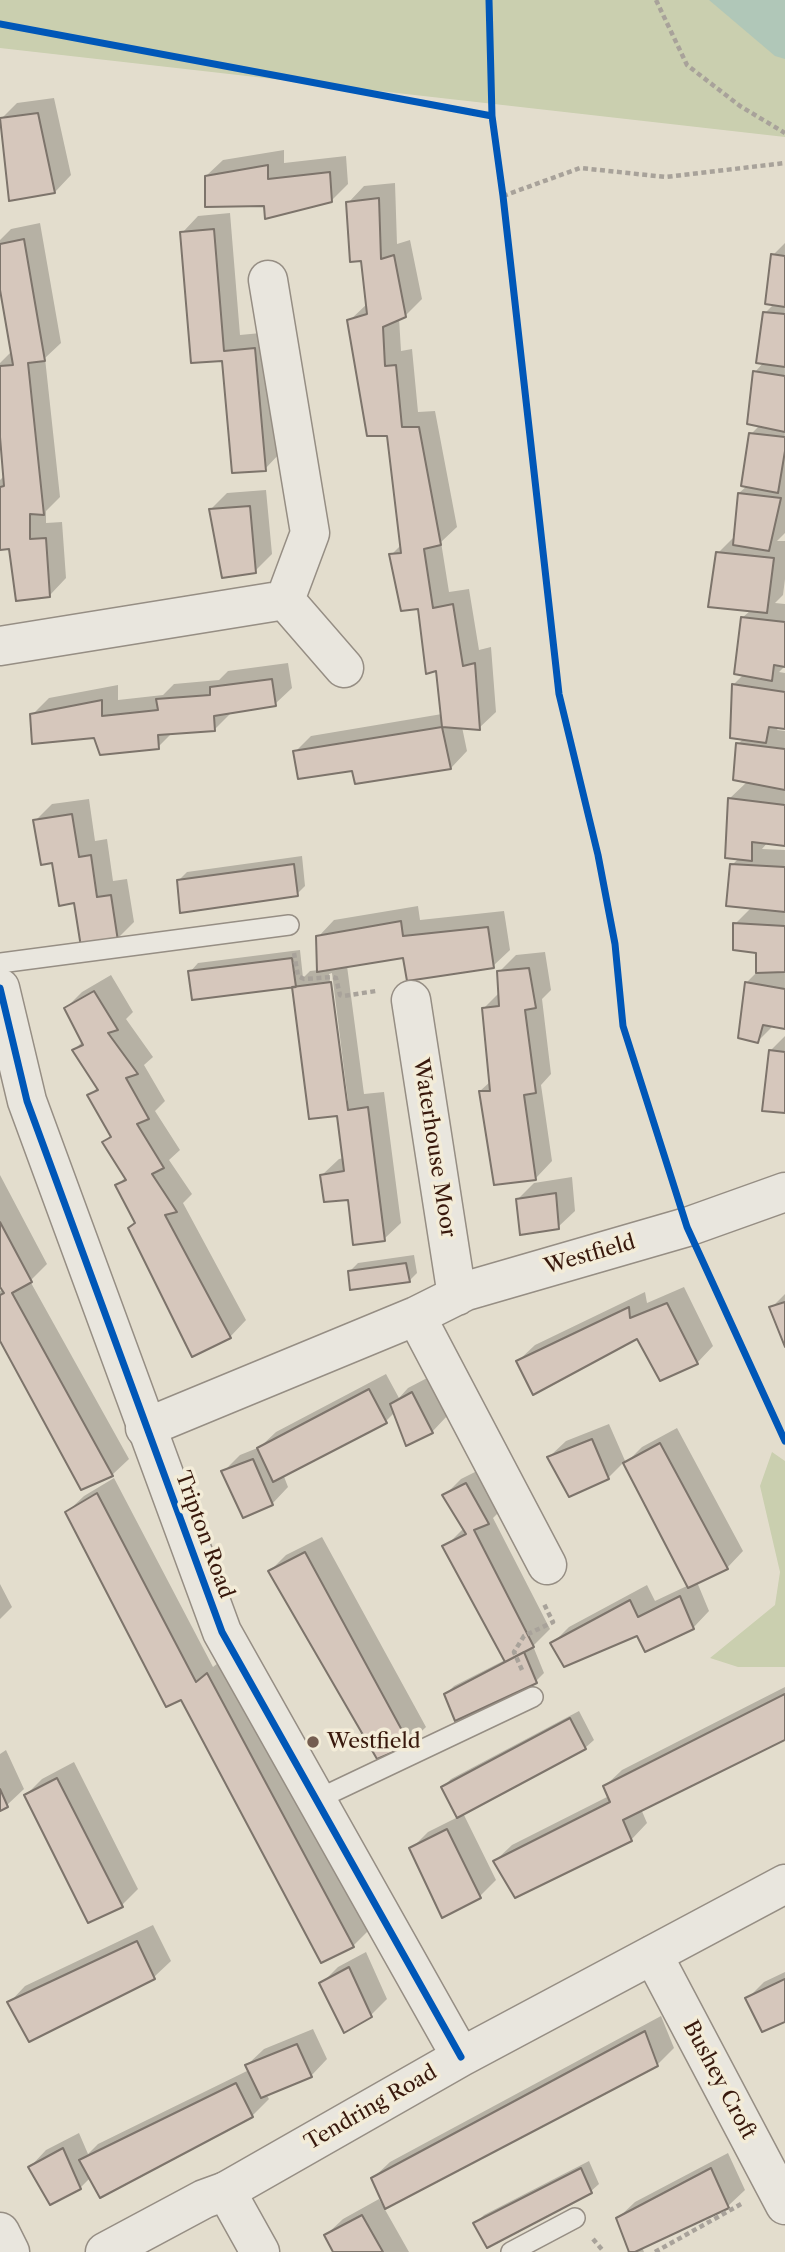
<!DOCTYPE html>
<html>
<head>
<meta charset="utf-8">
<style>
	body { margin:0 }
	canvas { display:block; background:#e3ddcd }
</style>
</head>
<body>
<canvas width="785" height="2252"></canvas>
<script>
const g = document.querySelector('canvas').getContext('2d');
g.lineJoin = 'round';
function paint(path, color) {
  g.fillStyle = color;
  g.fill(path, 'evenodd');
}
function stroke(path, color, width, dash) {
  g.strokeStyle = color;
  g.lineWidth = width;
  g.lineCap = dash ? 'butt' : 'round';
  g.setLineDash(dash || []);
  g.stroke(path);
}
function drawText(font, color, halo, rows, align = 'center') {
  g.font = font + ' "Libre Caslon Text",serif';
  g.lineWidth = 7;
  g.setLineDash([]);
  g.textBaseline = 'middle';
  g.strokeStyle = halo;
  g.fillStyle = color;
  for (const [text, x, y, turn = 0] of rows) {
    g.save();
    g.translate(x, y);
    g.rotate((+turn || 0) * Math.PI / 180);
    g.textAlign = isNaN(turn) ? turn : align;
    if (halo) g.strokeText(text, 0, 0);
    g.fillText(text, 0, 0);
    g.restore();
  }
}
paint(new Path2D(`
	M0,0H785V137L0,48Z
	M772,1452L785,1461V1667H738L710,1658L775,1605L780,1572L760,1486Z`), '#cacfaf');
paint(new Path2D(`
	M709,0H785V59L775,56Z`), '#b0c7b8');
paint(new Path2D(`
	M54,98L71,175L55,192L1,119L17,103Z
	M284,150V163L346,156L348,184L331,201L265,204L206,176L223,160Z
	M395,183L397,244L410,240L422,299L405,316L399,318L401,351L412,349L418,412L435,411L457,527L441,542L449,592L469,589L479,650L491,647L496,712L479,728L462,727L467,751L451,768L353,769L295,752L311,736L442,714L437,669L419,607L391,555L402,544L389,435L349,321L368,303L362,259L348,203L364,186Z
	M230,213L240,335L271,332L281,452L265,469L224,359L182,233L198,216Z
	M40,223L61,343L45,358L60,497L46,511V523L62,522L66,578L50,595L11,547L0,548V480L5,475L0,414V363L12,351L0,279V240L11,229Z
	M785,243V533L777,541H785V579L783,595L775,603L785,604V666L779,672L785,673V727L780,726L777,730L785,731V844L768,842L762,849L785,850V1028L774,1025L758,1041L746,983L758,971V952L735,924L752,907L732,865L739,858L729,799L748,781L738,744L744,738L734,684L744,674L742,618L751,610L718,553L735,536L739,493L747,486L751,434L760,425L755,372L764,362L765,313L774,304L773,255Z
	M266,490L272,554L255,571L211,509L227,493Z
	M288,663L292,688L275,704L231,713L214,730L173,732L158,747L95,736L32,715L49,698L118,685V700L163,695L174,684L219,680L228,671Z
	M89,799L95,841L107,839L113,881L127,879L134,922L117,939L75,901L35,821L52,804Z
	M302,856L305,886L297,894L179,880L187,872Z
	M418,906L420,920L504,911L510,950L493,966L405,956L347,966L364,1094L384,1092L401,1223L384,1239L349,1198L322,1175L339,1159L344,1158L338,1114L294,986L190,972L198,963L300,950L303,978L310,971L319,970L318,937L334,920ZM332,973L348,1101H345L329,974Z
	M545,952L551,990L542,999L551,1074L541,1085L552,1161L536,1178L480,1091L491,1081L484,1008L500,992L499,972L516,955Z
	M111,975L133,1012L126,1019L153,1057L144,1065L165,1101L155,1111L180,1150L169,1160L192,1194L183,1203L246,1320L230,1337L136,1222L117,1185L126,1177L104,1142L112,1134L89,1096L98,1087L74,1050L83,1041L66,1008L82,992Z
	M785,1036V1111L771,1050Z
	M0,1175L47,1264L30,1281L129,1459L112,1475L0,1338V1291L3,1289L0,1283Z
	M572,1177L575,1211L558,1227L517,1200L534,1183Z
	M414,1255L417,1273L409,1281L349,1272L358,1263Z
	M684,1287L713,1346L697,1363L637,1337L518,1361L535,1345L645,1292L647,1303Z
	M785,1294V1342L771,1308Z
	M386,1374L399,1398L408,1388L429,1377L448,1415L432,1432L395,1412L386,1421L283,1474L288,1487L272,1504L223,1472L240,1455L260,1447L276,1432Z
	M609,1424L626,1463L642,1447L677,1428L743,1551L727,1568L697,1582L709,1611L693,1628L552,1644L569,1627L647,1585L655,1601L689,1585L624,1462L608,1478L549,1457L566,1441Z
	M483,1468L505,1506L493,1518L550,1629L533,1646L544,1673L536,1681L446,1694L454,1686L505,1660L445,1547L464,1528L445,1495L461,1479Z
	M114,1478L213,1667L224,1658L370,1929L353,1946L182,1698L67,1512L84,1496Z
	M322,1537L426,1727L409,1743L378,1756L270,1571L286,1555Z
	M0,1584L12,1607L0,1619Z
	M785,1687V1738L641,1809L647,1823L631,1840L495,1861L512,1845L609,1796L605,1786L622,1770Z
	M579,1711L594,1740L585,1748L463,1813L496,1880L480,1896L411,1849L428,1832L458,1817L443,1787L451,1779Z
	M6,1750L24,1789L7,1805L0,1809V1754Z
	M74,1762L138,1889L122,1905L26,1795L42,1779Z
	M153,1925L171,1961L154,1977L29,2040L9,2003L25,1986Z
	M366,1952L387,1999L371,2015L321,1984L338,1967Z
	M785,1972V2020L747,1999L764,1982Z
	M661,2016L674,2048L657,2065L373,2178L390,2162Z
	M313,2029L327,2059L311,2076L266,2094L269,2099L252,2116L100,2195L91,2177L80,2188L30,2167L46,2150L79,2133L88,2154L98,2144L249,2070L247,2065L264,2049Z
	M728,2153L745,2190L728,2206L642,2247L644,2252H627L631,2250L618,2218L635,2202Z
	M589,2161L599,2184L590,2192L476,2223L484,2215Z
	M379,2199L409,2252H335L326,2235L343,2219Z`), '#0003');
const building = new Path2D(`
	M38,113L55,193L9,201L0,118Z
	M268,165V179L330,172L332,202L265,219L264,206L205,207V176Z
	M379,198L381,259L394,255L406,317L383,327L385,366L396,365L402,427H419L441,545L424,549L433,608L453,604L463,666L475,663L480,730L442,727L436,671L426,674L418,609L401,611L389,554L401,553L387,436H367L347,320L367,314L361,261L350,262L346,202Z
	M214,229L224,351L255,348L266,471L232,473L222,361L191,363L180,232Z
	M24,239L45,361L28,363L44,515L30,514V539L46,538L50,597L16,601L9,549L0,550V487L4,486L0,437V366L13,365L0,290V244Z
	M771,254L785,256V307L765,304Z
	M763,312L785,314V367L756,363Z
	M753,371L785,376V432L747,424Z
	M749,433L785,437V451L778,493L741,486Z
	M738,493L781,498L769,551L733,545Z
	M250,506L256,573L222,578L209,509Z
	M716,552L774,558L767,613L708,607Z
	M741,617L785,622V667L774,665L772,681L734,674Z
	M272,679L276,706L214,716L215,731L158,735L159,749L100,755L94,738L32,744L30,714L102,700V716L158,710L156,699L210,695V687Z
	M732,684L785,692V729L769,727L766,743L730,738Z
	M442,727L451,769L355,784L352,771L298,779L293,751Z
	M736,743L785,749V790L733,780Z
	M728,798L785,805V846L752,842V861L725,858Z
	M72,814L79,857L91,855L97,897L111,895L118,941L81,947L74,903L59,906L52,863L41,865L33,820Z
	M294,864L298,896L180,913L177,880Z
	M730,864L785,867V912L726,906Z
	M401,921L403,936L488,927L494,968L407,981L403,958L317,972L316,936Z
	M733,923L785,926V972L756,973V953L733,950Z
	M292,958L296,987L192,1000L188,971Z
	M529,968L536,1008L525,1010L536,1093L524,1095L536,1180L494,1185L479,1091H490L482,1008L499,1006L497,971Z
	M331,982L348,1110L368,1107L385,1241L353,1245L348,1200L324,1202L320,1175L344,1171L337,1116L309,1119L292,987Z
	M745,982L785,989V1029L763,1025L758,1043L738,1038Z
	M94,991L118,1030L108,1033L138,1074L126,1078L149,1119L137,1124L164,1168L152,1174L177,1212L165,1215L231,1338L192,1357L128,1228L135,1223L115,1185L126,1180L102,1142L111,1137L87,1095L98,1090L72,1050L83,1045L64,1008Z
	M769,1050L785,1052V1113L762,1111Z
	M556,1193L559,1229L520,1235L516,1199Z
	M0,1222L32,1282L12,1293L113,1476L81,1490L0,1341V1295L4,1293L0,1287Z
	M406,1263L410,1282L350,1290L348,1271Z
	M785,1302V1347L769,1307Z
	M667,1303L698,1364L660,1381L637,1339L533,1395L516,1361L629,1307L630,1318Z
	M369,1389L387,1423L273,1482L257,1448Z
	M412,1392L433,1433L406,1446L390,1404Z
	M592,1439L609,1479L569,1497L547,1457Z
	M660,1443L728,1569L688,1588L623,1463Z
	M253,1459L273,1505L243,1518L221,1471Z
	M466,1483L489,1524L474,1530L534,1647L505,1662L442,1546L466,1534L442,1495Z
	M97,1493L196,1682L207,1673L354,1947L321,1963L181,1700L166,1707L65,1512Z
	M305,1552L410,1745L377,1759L268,1571Z
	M680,1596L694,1629L645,1652L637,1636L564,1667L550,1643L630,1600L638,1617Z
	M524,1652L537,1683L455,1721L444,1694Z
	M785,1694V1740L623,1820L632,1841L515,1898L493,1861L610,1802L603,1786Z
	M570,1718L586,1749L457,1818L441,1787Z
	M57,1778L123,1907L88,1923L24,1795Z
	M0,1789L8,1807L0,1811Z
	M447,1829L481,1898L442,1918L409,1848Z
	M137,1941L155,1979L29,2042L7,2002Z
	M349,1967L372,2017L344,2033L319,1983Z
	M785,1979V2022L762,2032L745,1998Z
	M645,2031L658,2066L385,2209L371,2178Z
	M297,2044L312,2077L261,2098L245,2065Z
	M236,2083L253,2117L100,2198L79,2160Z
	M63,2148L81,2189L50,2205L28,2167Z
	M581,2168L592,2193L487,2248L473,2223Z
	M711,2168L729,2208L635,2252H629L616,2218Z
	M362,2215L383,2252H333L324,2235Z`);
paint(building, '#d6c7bc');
stroke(building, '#7d746b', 2);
const service = new Path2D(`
	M0,963L289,925
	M316,1800L533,1697
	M511,2252L575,2218`);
const minor = new Path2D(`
	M285,600L344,668
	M0,646L285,600L310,533L268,280
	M411,1000L457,1296
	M416,1316L547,1565
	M145,1428L416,1316L466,1291L687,1227L785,1192
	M653,1955L785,2205
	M0,2232L10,2252
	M105,2252L204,2199L226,2191`);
const tertiary = new Path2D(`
	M0,988L27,1101L222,1632L461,2057
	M260,2252L226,2191L461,2057L785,1884`);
stroke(service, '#968e84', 22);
stroke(minor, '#968e84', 41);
stroke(tertiary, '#968e84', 41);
stroke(new Path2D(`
	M656,0L687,65L740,106L785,133
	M503,196L580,168L666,177L785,163
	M294,953L298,976L304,979L333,977L336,978L340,995L343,996L376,991
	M522,1670L514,1652L524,1636L553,1622L543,1602
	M593,2239L604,2252
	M655,2252L743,2203`), '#a8a29a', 4.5, [5, 3.5]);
stroke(service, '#e9e6de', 19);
stroke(minor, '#e9e6de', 38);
stroke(tertiary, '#e9e6de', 38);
stroke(new Path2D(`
	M489,0L492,116L503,196L559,694L598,855L615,944L623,1026L687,1227L785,1441
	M0,24L492,116
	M0,988L27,1101L222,1632L461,2057`), '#0057b8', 7);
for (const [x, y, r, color] of [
	[313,1742,7,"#745d50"]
]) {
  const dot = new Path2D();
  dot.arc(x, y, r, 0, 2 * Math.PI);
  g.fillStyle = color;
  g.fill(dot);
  stroke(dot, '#f3ecd8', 2.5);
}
drawText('21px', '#38180c', '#f3ecd8', [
	["Waterhouse Moor",434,1148,81],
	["Westfield",590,1255,-16],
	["Tripton Road",204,1535,70],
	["Bushey Croft",719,2080,62],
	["Tendring Road",371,2108,-30]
]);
drawText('21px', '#38180c', '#f3ecd8', [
	["Westfield",327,1742]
], 'left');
</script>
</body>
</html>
